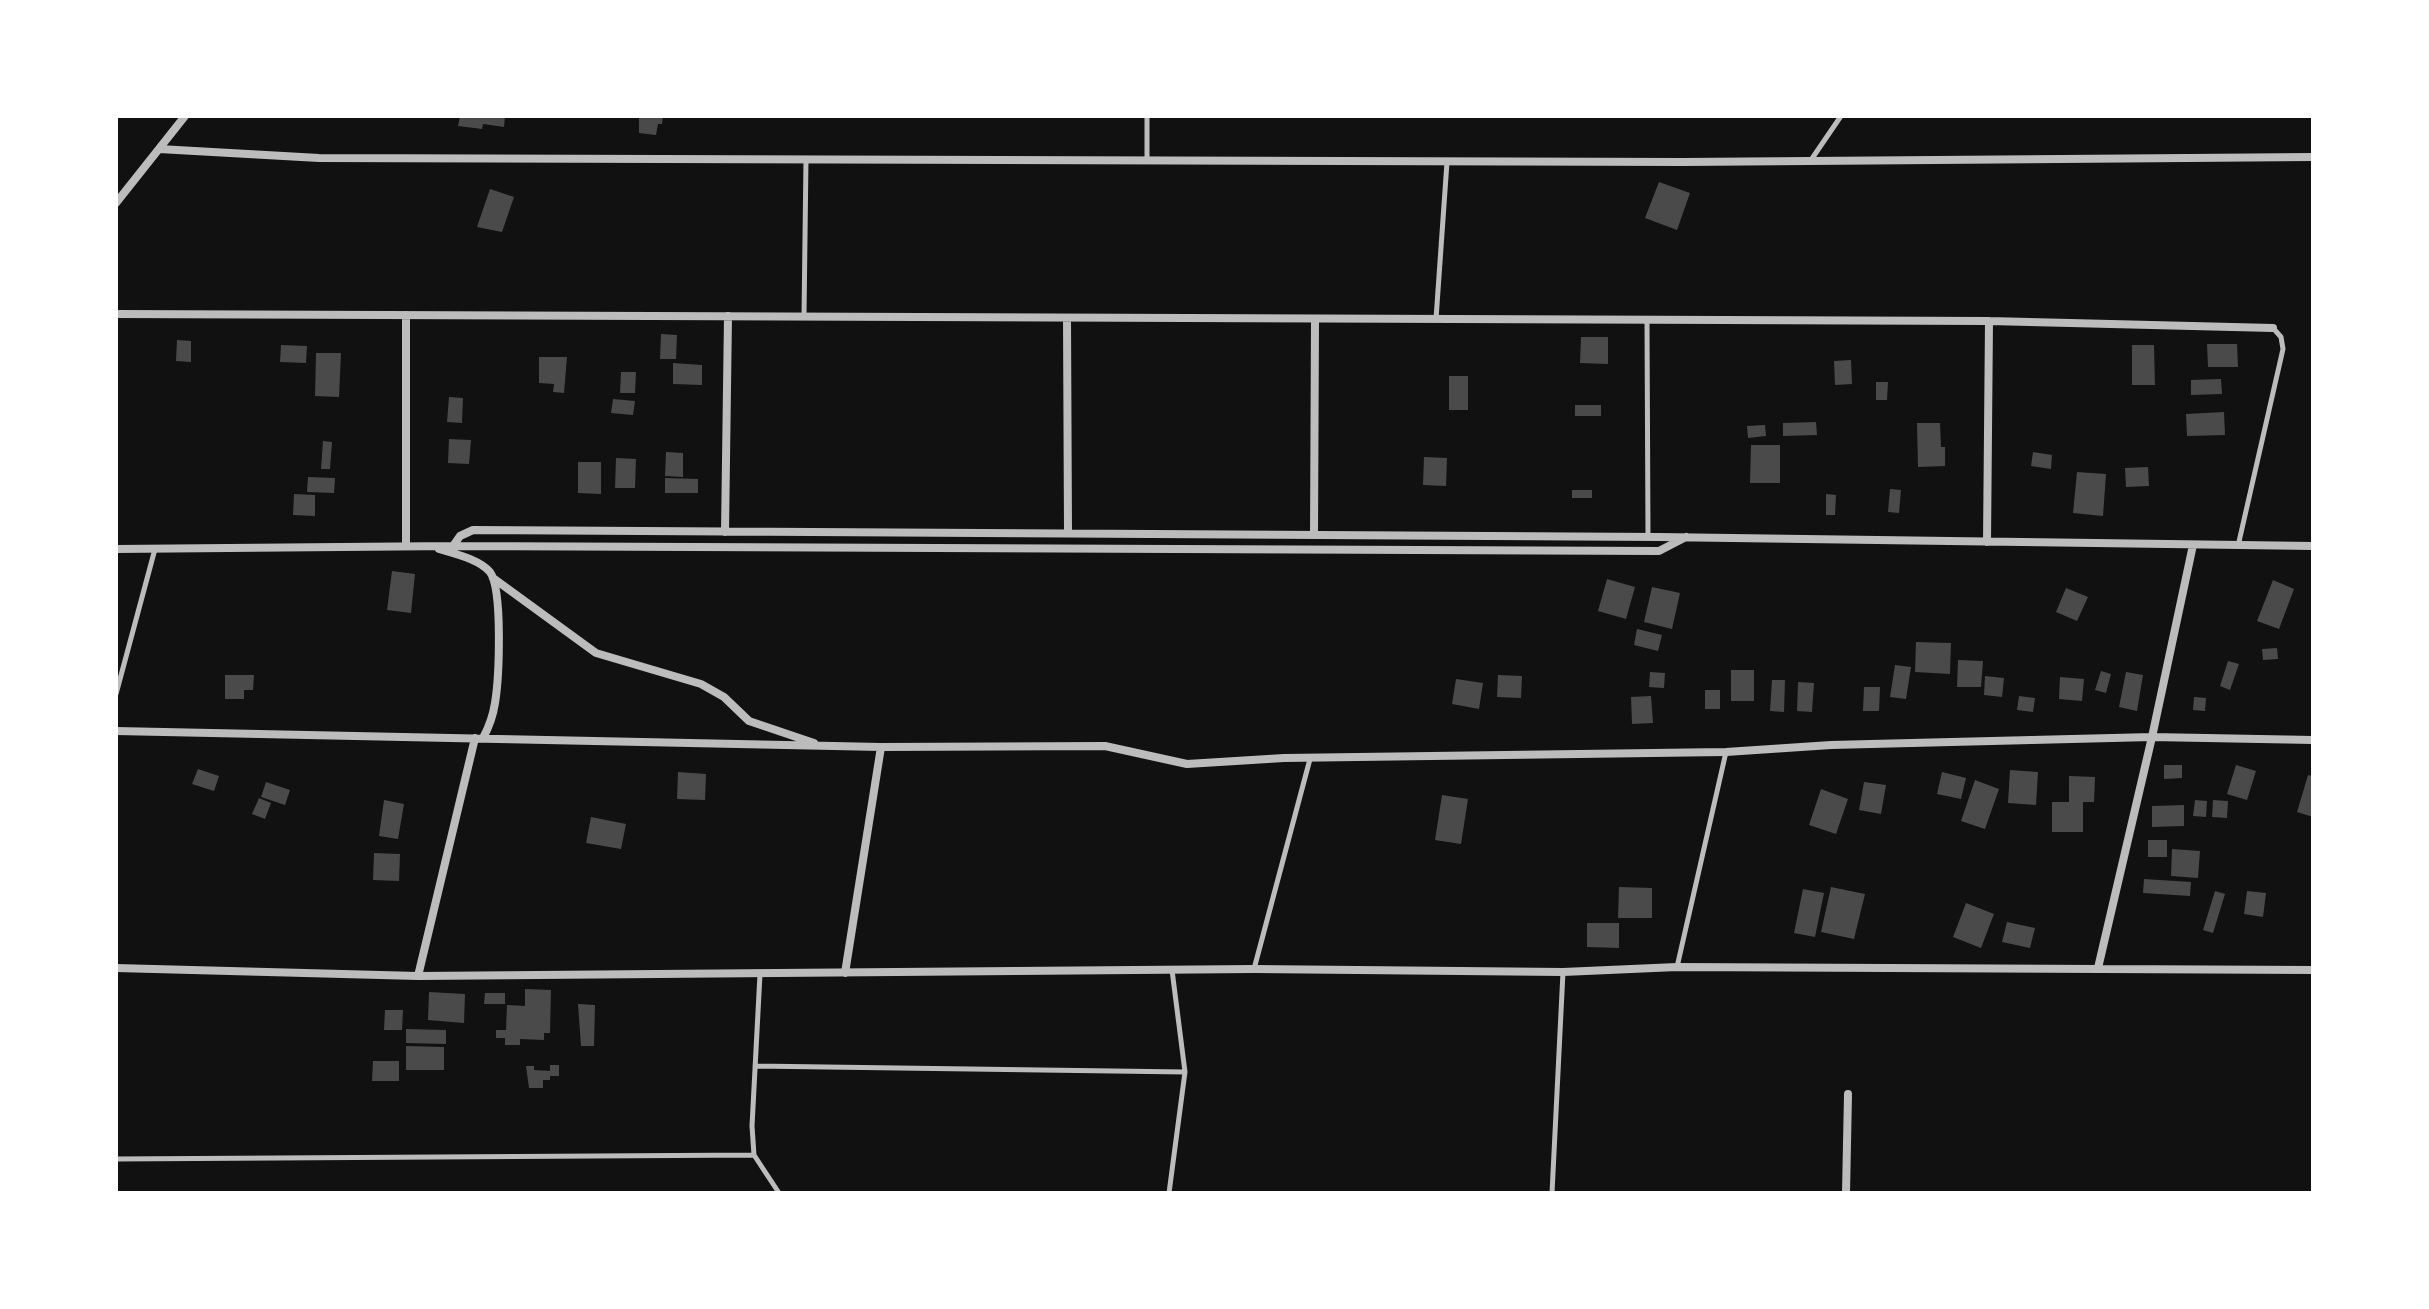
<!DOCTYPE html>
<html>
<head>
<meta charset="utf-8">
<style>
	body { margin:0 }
	#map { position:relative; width:2429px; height:1309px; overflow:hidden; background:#111; font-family:"Roboto Condensed",sans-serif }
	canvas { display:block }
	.frame { position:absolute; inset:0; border:118px solid #fff; pointer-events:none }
</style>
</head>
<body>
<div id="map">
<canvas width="2429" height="1309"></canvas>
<div class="frame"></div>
</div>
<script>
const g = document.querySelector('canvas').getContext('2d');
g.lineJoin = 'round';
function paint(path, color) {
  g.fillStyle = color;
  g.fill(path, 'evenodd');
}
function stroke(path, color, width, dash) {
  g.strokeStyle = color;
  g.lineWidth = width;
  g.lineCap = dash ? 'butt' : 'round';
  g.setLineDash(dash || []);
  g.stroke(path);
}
paint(new Path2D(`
	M460,116H505L504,127L483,124L482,129L458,126Z
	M639,116H663L662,124H658L656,135L639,133Z
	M1659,182L1690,193L1677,230L1645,218Z
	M490,189L514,197L502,232L477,227Z
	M661,334L677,335L676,359H660Z
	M1581,337H1608V364L1580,363Z
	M177,340L191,341V362L176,361Z
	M2207,344H2237L2238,367H2208Z
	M281,345L307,346L306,363L280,362Z
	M2132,345H2154L2155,385H2132Z
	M316,353H341L339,397L315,396Z
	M539,357H567L564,393L553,392L554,384L539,383Z
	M1851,360L1852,384L1835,385L1834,361Z
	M673,363L702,365V385L673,384Z
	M621,372H636L635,393H620Z
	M1449,376H1468V410H1449Z
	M2221,379L2222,394L2191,395V380Z
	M1876,382H1888L1887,400H1876Z
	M449,397L463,398L462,423L447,422Z
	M613,399L635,401L633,415L611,413Z
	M1575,405H1601V416H1575Z
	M2224,412L2225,435L2187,436L2186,414Z
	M1816,422L1817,435L1783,436V423Z
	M1917,423H1940L1941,447H1945V466L1918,467Z
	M1765,425L1766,436L1748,438L1747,426Z
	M449,439L471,440L469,464L448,463Z
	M323,441L332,442L330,469H321Z
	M1751,445H1780V483H1750Z
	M666,452L683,453V477L665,476Z
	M2033,452L2052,455L2051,469L2031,466Z
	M1424,457L1447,458L1446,486L1423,485Z
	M616,458L636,459L635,488H615Z
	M578,462H601V494L578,493Z
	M2148,467L2149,486L2126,487L2125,468Z
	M2077,472L2106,474L2103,516L2073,513Z
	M308,477L335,478L334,493L307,492Z
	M665,478L698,479V493H665Z
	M1890,489L1901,490L1899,513L1888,512Z
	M1572,490H1592V498H1572Z
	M294,494L315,495V516L293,515Z
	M1826,494L1836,495L1835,515H1826Z
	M392,571L415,574L411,613L387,610Z
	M1607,579L1635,587L1626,619L1598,611Z
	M2273,580L2294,589L2279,629L2257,621Z
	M1652,587L1680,593L1672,629L1644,622Z
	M2066,588L2088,597L2077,621L2056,612Z
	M1637,629L1662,635L1658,651L1634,645Z
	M1916,642L1951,643L1950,674L1915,672Z
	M2277,648L2278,659L2263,660L2262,649Z
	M1958,660L1983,661L1981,687H1957Z
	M2228,661L2239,664L2230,690L2220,686Z
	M1895,665L1911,667L1906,699L1890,697Z
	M1731,670H1754V701H1731Z
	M2101,671L2111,674L2106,693L2095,690Z
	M1650,672L1665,673L1664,688L1649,687Z
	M2126,672L2143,675L2137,711L2119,707Z
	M225,675H254L253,690H244V699H225Z
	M1498,675L1522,676L1521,698L1497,697Z
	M1985,676L2004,678L2002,697L1984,695Z
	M2060,677L2084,679L2082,701L2059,699Z
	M1456,679L1483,683L1479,709L1452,704Z
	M1772,680H1785L1784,712L1770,711Z
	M1798,682L1814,683L1812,712L1797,711Z
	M1864,687H1880L1879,711H1863Z
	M1705,690H1720V709H1705Z
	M1651,696L1653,723L1632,724L1631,697Z
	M2019,696L2035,698L2033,712L2017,710Z
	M2194,697L2206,698L2205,711L2193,710Z
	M2164,765H2182V778L2164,779Z
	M2236,765L2256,771L2247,800L2227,794Z
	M198,769L219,776L214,791L192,784Z
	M2010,770L2038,772L2036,805L2008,803Z
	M678,772L706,774L705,800L677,799Z
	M1942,772L1966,778L1961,799L1937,794Z
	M2308,775L2313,776V817L2297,812Z
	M2069,776L2095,777L2094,802H2083V832H2052V802H2069Z
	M1975,780L1999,789L1985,829L1961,821Z
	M266,782L290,790L285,805L261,797Z
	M1864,782L1886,785L1881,814L1859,810Z
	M1821,789L1848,799L1836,834L1809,825Z
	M1442,795L1468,799L1461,844L1435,840Z
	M259,798L271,803L265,819L252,814Z
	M384,800L404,804L398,839L379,836Z
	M2195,800L2207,801L2206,817L2193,816Z
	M2213,800L2228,801L2227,818L2212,817Z
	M2184,805V826L2152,827V806Z
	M591,817L626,824L621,849L586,843Z
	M2148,840H2167V857H2148Z
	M2172,849L2200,851L2198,878L2171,876Z
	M374,853L400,854L399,881L373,880Z
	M2144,879L2191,882L2190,896L2143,893Z
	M1619,887L1652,888V918H1618Z
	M1831,887L1865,894L1854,939L1821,932Z
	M1803,889L1824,893L1815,937L1794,933Z
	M2215,891L2225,894L2213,933L2203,930Z
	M2247,891L2266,893L2263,917L2244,914Z
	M1966,903L1994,914L1981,948L1953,937Z
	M2007,922L2035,928L2030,948L2002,942Z
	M1587,923H1619V948L1587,947Z
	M525,989L551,990L550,1033H544V1040L520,1039V1045H505V1038H496V1030H506L507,1005L525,1006Z
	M429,992L465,994L464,1023L428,1020Z
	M485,993H505V1004H484Z
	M578,1004L595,1005L594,1046H581Z
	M385,1010H403L402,1030H384Z
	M406,1029L446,1030V1044L406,1043Z
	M406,1046L444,1047V1070H406Z
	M373,1061H399V1081H372Z
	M550,1065H559V1076H550V1080H543V1088H529L526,1066H534V1070L550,1071Z`), '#4a4a4a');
stroke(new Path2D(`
	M1147,160V116
	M1811,160L1841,116
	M804,316L806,159
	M1436,319L1447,162
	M1647,320L1648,537
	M2238,546L2283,349L2281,337L2273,328
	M116,694L155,549
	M1677,967L1726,752
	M1254,969L1310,759
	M760,974L752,1126L754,1155L779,1193
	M755,1066L1185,1072
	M116,1159L754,1155
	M1169,1193L1185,1072L1172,970
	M1552,1193L1563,972`), '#bcbcbc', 5);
stroke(new Path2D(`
	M159,149L319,158L1683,162L2313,157
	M116,203L185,116
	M116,314L1989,321L2273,328
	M406,315V546
	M1067,318L1068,533
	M725,532L728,316
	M1314,535L1315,319
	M1987,542L1989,321
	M453,546L460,536L473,530L1659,537L2313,546
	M116,549L453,546L1659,551L1686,537
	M439,549C455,554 479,559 490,572C503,590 499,679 495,703C493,716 489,727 483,738
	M493,578L596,653L701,684L724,697L749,721L814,743
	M116,731L881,747L1105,746L1187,764L1284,758L1726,752L1831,745L2152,737L2313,740
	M116,968L418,976L1254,969L1563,972L1677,967L2313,970
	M2098,968L2152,737L2193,545
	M845,973L881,747
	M418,976L475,738
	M1846,1193L1848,1094`), '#bcbcbc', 8);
</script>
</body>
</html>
